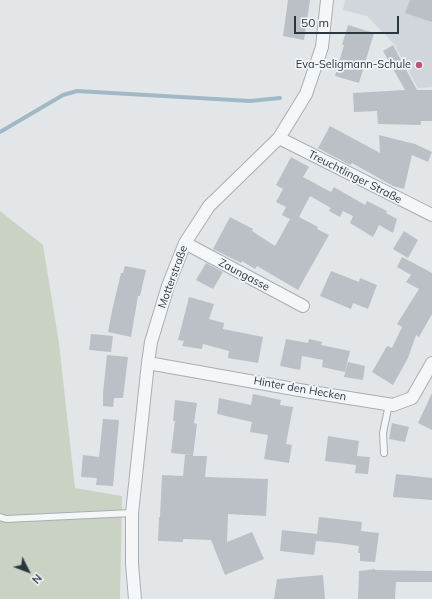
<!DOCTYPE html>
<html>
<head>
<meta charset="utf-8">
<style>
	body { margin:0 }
	#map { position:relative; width:432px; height:599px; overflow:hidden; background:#e2e6e9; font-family:Mulish,sans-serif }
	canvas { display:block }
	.north { position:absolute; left:8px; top:551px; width:40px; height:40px; -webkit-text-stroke:3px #f1f5f7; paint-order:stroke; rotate:132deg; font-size:11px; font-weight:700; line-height:16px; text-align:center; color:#2c363f }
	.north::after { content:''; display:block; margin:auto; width:14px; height:18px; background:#2c363f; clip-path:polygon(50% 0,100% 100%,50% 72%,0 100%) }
	.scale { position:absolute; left:294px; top:16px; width:105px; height:18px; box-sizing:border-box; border:2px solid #2c363f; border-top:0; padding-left:5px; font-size:12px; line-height:14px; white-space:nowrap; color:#2c363f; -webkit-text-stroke:3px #f1f5f7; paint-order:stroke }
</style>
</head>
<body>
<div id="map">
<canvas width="432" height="599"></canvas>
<div class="north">N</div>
<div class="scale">50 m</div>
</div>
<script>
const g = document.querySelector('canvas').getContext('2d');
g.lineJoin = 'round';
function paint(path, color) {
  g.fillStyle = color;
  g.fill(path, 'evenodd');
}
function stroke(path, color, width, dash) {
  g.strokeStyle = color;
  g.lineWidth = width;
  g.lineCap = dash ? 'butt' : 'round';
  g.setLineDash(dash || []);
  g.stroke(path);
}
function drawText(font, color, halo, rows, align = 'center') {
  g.font = font + ' Mulish,sans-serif';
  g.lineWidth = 3.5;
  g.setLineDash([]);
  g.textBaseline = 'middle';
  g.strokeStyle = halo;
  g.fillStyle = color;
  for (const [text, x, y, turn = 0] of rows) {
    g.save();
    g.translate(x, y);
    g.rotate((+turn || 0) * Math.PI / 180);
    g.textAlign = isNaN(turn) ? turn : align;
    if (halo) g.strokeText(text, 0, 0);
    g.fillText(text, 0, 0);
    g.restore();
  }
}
paint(new Path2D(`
	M345,0H432V87L418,88L394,44L367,16L343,10Z`), '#d0d6db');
paint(new Path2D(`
	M0,211L43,245L59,343L75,488L122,496L120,599H0Z`), '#cad2c4');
stroke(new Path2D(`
	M0,132L63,95L77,91L250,101L280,98`), '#a1b9c5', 4);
paint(new Path2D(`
	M288,0H310L304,40L283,36Z
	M410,0H432V22L405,13Z
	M348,25L374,33L359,83L335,76L344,45H342Z
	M393,45L417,90H432V121H421V125L378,124L377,111L354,112L353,93L405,90L383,51Z
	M330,126L380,153L379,135L415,144L432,152L428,162L412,155L404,189L393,186L352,163L350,165L318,148Z
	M291,157L309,167L303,177L331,192L334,187L365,205L367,201L387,211L386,213L397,219L393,233L379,225L373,237L350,223L353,216L343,211L340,217L329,211L331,208L310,196L299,217L318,227L317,229L329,235L298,290L257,266L255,269L242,261L241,263L213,249L230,217L253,229L252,231L275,246L290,219L282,215L286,207L276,202L283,189L276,185Z
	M404,231L418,240L408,258L393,249Z
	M402,257L432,273V314L419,337L416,335L408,358L393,385L372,372L387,346L392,348L402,327L397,324L419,289L406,282L411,275L397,267Z
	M206,263L223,272L213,289L196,280Z
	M125,266L146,270L140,296H138L131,337L108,332L112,311L121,273H123Z
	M331,271L359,282L360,278L377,285L368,309L353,303L351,309L320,296Z
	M189,297L214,304L209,319L224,323L223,329L263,337L258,363L228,358L229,351L203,344L202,349L182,346L184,341L178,340Z
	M91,334L113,336L111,352L89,350Z
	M286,339L308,343L309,339L322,342L321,345L350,351L345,372L322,367L323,360L302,356L300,370L280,366Z
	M107,355L128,357L123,398H114L113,407L103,406V393Z
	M348,362L365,366L363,380L344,377Z
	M432,393V430L418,423Z
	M253,394L281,400L280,405L293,407L286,444L292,445L289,463L264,459L268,435L250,432L252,422L217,414L219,398L251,405Z
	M175,400L197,403L194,423L197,424L193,456H207L205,477L268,479L266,516L228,514L227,542L252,532L264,559L225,575L211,540L183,539V542L158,541L159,517H160L162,475L183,476L185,455H191L171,453L175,421H173Z
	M103,419L119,420L113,486L96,485L97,478L81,477L83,455L99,457Z
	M392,423L409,427L405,442L389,439Z
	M328,436L359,441L357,456L370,457L368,474L355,473L356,465L325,461Z
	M396,474L432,478V500L393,497Z
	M319,517L362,522L361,531L379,533L375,562L360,561V553H358L359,546L338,543L316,541L314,555L280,551L282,530L317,534Z
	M375,569V570L432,571V582H396L395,599H358L359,571Z
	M323,575L325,599H274L277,579Z`), '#bac0c5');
const service = new Path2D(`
	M384,453L383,433L389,404
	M0,517L6,519L132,513`);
const minor = new Path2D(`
	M279,138L432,215
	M185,243L303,306
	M148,363L305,391L393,405L412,398L432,363
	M135,599L132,564V513L148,363L151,342L168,286L185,243L209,206L279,138L306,94L322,47L327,0`);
stroke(service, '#a8aeb3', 8);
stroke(minor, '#a8aeb3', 14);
stroke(service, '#f4f6f8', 6);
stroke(minor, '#f4f6f8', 12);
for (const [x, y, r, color] of [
	[419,65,4,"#c15479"]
]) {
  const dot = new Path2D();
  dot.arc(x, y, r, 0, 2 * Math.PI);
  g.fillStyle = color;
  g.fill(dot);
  stroke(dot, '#f1f5f7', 1.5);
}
drawText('11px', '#2c363f', '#f1f5f7', [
	["Eva-Seligmann-Schule",411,65]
], 'right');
drawText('11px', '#2c363f', '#f1f5f7', [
	["Treuchtlinger Straße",355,177,27],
	["Zaungasse",244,275,28],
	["Motterstraße",173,277,-70],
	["Hinter den Hecken",300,389,10]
]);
</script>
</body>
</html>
